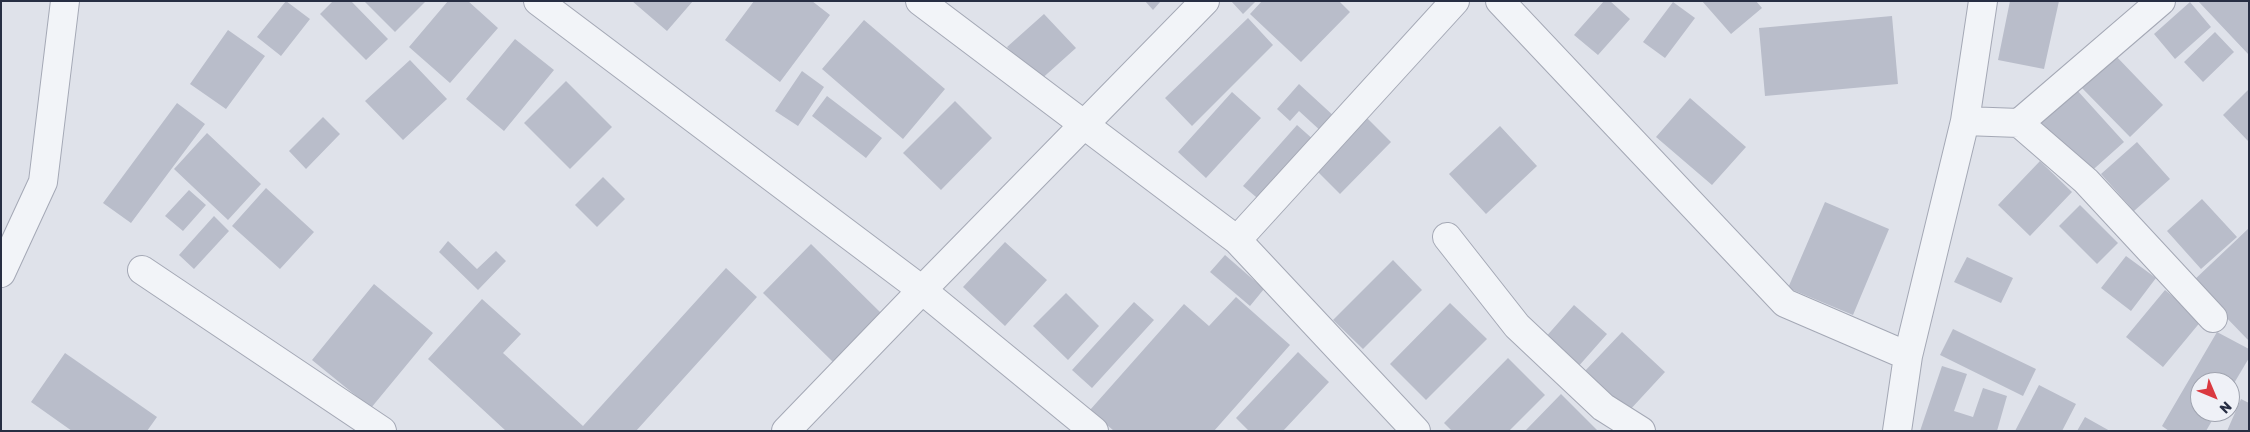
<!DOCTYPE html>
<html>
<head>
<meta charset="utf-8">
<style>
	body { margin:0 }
	#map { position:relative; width:2250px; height:432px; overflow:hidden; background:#dfe2ea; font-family:Rubik,sans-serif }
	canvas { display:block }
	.frame { position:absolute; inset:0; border:2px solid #272e43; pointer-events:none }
	.north { position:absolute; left:2190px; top:372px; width:50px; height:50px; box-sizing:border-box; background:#eff1f7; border:1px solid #9fa3af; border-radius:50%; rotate:135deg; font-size:14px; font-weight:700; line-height:20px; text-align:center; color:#272e43 }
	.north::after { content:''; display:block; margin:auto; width:18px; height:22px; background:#da3940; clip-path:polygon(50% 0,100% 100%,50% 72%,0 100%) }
</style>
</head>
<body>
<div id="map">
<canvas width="2250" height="432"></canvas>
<div class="frame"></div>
<div class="north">N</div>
</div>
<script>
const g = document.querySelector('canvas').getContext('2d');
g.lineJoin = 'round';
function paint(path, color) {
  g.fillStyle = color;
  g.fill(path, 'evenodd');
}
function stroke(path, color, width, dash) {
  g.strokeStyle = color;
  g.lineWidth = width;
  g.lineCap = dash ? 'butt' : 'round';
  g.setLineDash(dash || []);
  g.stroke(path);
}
paint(new Path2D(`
	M286,1L310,19L281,56L257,37Z
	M333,1H351L388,39L366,60L320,14Z
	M364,1H426L395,32Z
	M448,1H468L498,28L450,83L409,47Z
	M632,1H693L667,31Z
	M754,1H812L830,15L780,82L725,40Z
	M1145,1H1161L1153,10Z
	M1231,1H1256L1243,14Z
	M1262,1H1339L1350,12L1301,62L1250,14Z
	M1604,1H1610L1630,19L1598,55L1574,35Z
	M1702,1H1756L1762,8L1731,34Z
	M2010,1H2059L2044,69L1998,60Z
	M2198,1H2249V55Z
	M1673,2L1695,18L1665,58L1643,42Z
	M2190,2L2211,27L2175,59L2154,34Z
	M1044,14L1076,48L1038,82L1007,47Z
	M1892,16L1898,84L1765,96L1759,28Z
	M1248,18L1273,45L1192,126L1165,98Z
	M864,20L945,89L903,139L822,69Z
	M228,30L265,56L226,109L190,84Z
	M2215,32L2234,52L2203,82L2184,62Z
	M515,39L554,70L504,131L466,99Z
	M2115,55L2163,105L2130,137L2081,87Z
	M410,60L447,99L403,140L365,101Z
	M802,71L824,87L798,126L775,111Z
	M566,81L612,127L570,169L524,123Z
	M1299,84L1336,118L1323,133L1299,111L1290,121L1277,109Z
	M2076,89L2124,142L2086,176L2038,123Z
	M2249,89V142L2223,115Z
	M1232,92L1261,118L1206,178L1178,152Z
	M827,96L882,138L866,158L812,116Z
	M1690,98L1746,147L1712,185L1656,137Z
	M955,101L992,138L941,190L903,153Z
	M177,103L205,124L131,223L103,203Z
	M1362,113L1391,142L1340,194L1311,165Z
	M323,117L340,134L306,169L289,151Z
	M1297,125L1315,141L1262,202L1243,186Z
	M1500,126L1537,166L1486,214L1449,174Z
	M207,133L261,184L228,220L174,169Z
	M2137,142L2170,179L2134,211L2101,174Z
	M2040,161L2072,192L2030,236L1998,205Z
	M603,177L625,199L597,227L575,205Z
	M266,188L314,232L280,269L232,226Z
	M189,190L206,205L183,231L165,216Z
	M2202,199L2237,237L2201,269L2167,231Z
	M1825,202L1889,229L1853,315L1788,288Z
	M2080,205L2118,243L2097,264L2059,226Z
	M214,216L229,231L194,269L179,255Z
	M2249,228V341L2192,282Z
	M448,241L477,269L496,251L506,261L478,290L439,252Z
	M1005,242L1047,280L1005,326L963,287Z
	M811,244L881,313L833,362L763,293Z
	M1225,255L1264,289L1250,306L1210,272Z
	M2126,256L2156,278L2131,311L2101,288Z
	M1967,257L2013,278L2001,303L1954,282Z
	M1393,260L1422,290L1363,349L1333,320Z
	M726,268L757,297L636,431H506L428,359L482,299L521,334L503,353L583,426Z
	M374,284L433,333L371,408L312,360Z
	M2165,290L2202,320L2163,367L2126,337Z
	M1066,293L1099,326L1068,360L1033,326Z
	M1236,297L1290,345L1214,431H1114L1090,410L1184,304L1209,326Z
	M1134,302L1154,320L1092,388L1072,370Z
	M1450,303L1487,339L1426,400L1390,364Z
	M1574,305L1607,334L1577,368L1544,339Z
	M1953,329L2036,369L2023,396L1940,355Z
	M1622,332L1665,372L1628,412L1584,372Z
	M2217,332L2249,349V358L2230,390V382H2200V412H2217L2206,431H2169L2162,426Z
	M1298,352L1329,382L1283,431H1249L1236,418Z
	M65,353L157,417L147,431H72L31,402Z
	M1508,358L1545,395L1509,431H1452L1444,423Z
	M1942,366L1967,374L1954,411L1973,417L1983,388L2007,396L1997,431H1920Z
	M2039,385L2076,404L2062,431H2015Z
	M1561,394L1598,431H1525Z
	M2241,399L2249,403V431H2227Z
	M2085,417L2110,431H2077Z`), '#b9bdca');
const minor = new Path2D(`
	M538,1L922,290L1094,431
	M920,1L1237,240L1416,431
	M1500,1L1785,303L1908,356
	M1965,121L2019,123L2086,181L2213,318
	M2019,123L2161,1
	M1447,237L1517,326L1603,407L1641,431
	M1237,240L1455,1
	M142,270L382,431
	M1,273L43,182L65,1
	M786,431L922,290L1205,1
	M1897,431L1908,356L1965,121L1983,1`);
stroke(minor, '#a4a8b5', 30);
stroke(minor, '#f2f4f8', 28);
</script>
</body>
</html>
